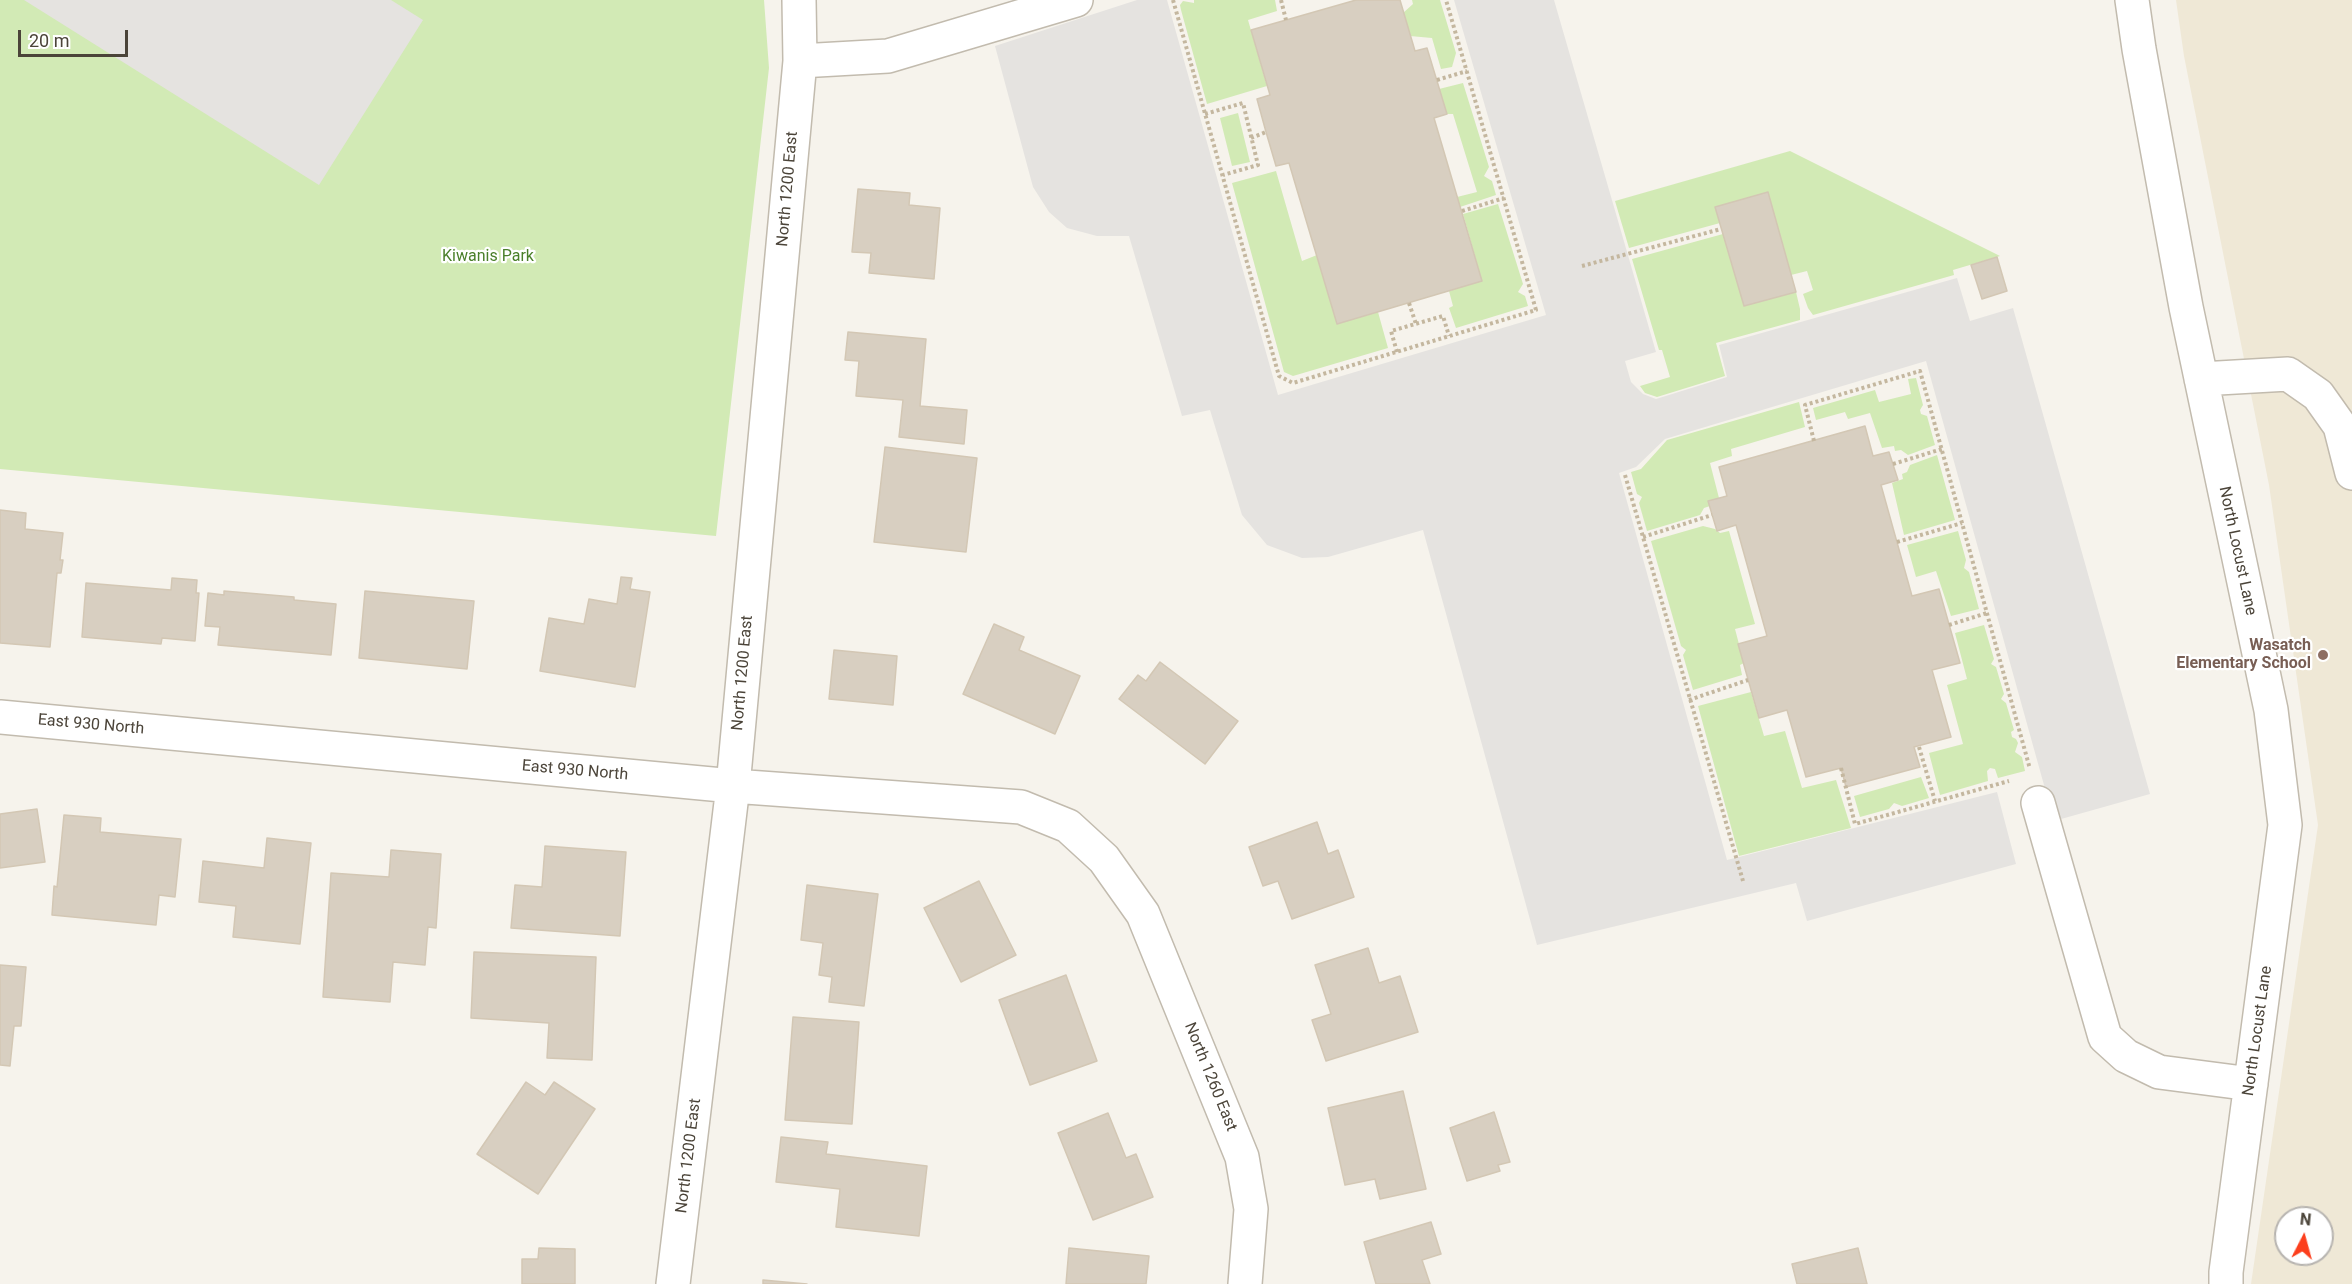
<!DOCTYPE html>
<html>
<head>
<meta charset="utf-8">
<style>
	body { margin:0 }
	#map { position:relative; width:2352px; height:1284px; overflow:hidden; background:#f6f3ec; font-family:Roboto,sans-serif }
	canvas { display:block }
	.north { position:absolute; left:2274px; top:1206px; width:60px; height:60px; box-sizing:border-box; background:#fff; border:2px solid #b7b4b0; border-radius:50%; rotate:6deg; font-size:16px; font-weight:700; line-height:24px; text-align:center; color:#4b4439 }
	.north::after { content:''; display:block; margin:auto; width:21px; height:27px; background:#fc3f1d; clip-path:polygon(50% 0,100% 100%,50% 72%,0 100%) }
	.scale { position:absolute; left:18px; top:30px; width:110px; height:27px; box-sizing:border-box; border:3px solid #4b4439; border-top:0; padding-left:8px; font-size:18px; line-height:21px; white-space:nowrap; color:#4b4439; -webkit-text-stroke:4px #fff; paint-order:stroke }
</style>
</head>
<body>
<div id="map">
<canvas width="2352" height="1284"></canvas>
<div class="north">N</div>
<div class="scale">20 m</div>
</div>
<script>
const g = document.querySelector('canvas').getContext('2d');
g.lineJoin = 'round';
function paint(path, color) {
  g.fillStyle = color;
  g.fill(path, 'evenodd');
}
function stroke(path, color, width, dash) {
  g.strokeStyle = color;
  g.lineWidth = width;
  g.lineCap = dash ? 'butt' : 'round';
  g.setLineDash(dash || []);
  g.stroke(path);
}
function drawText(font, color, halo, rows, align = 'center') {
  g.font = font + ' Roboto,sans-serif';
  g.lineWidth = 4.5;
  g.setLineDash([]);
  g.textBaseline = 'middle';
  g.strokeStyle = halo;
  g.fillStyle = color;
  for (const [text, x, y, turn = 0] of rows) {
    g.save();
    g.translate(x, y);
    g.rotate((+turn || 0) * Math.PI / 180);
    g.textAlign = isNaN(turn) ? turn : align;
    if (halo) g.strokeText(text, 0, 0);
    g.fillText(text, 0, 0);
    g.restore();
  }
}
paint(new Path2D(`
	M2176,0H2352V1284H2251L2318,825L2269,485L2184,56ZM2286,1218H2322V1254H2286Z`), '#efe8d6');
paint(new Path2D(`
	M0,0H764L769,68L716,536L0,469Z
	M1194,0H1275L1277,11L1248,20L1267,86L1207,104L1181,10L1180,5L1183,1L1194,3Z
	M1412,0H1440L1456,53L1452,67L1441,69L1432,38L1410,36L1403,13L1413,4Z
	M1463,83L1489,167L1484,176L1492,181L1496,195L1460,207L1457,197L1477,192L1453,114H1447L1439,89Z
	M1238,113L1250,162L1232,166L1220,118Z
	M1790,151L2000,256L1953,270L1954,275L1813,315L1808,308L1803,294L1813,290L1807,271L1791,275L1768,192L1716,207L1720,223L1629,248L1615,201Z
	M1276,171L1302,261L1317,255L1337,324L1378,312L1388,348L1293,376L1284,372L1232,183Z
	M1498,204L1523,284L1518,292L1525,296L1528,306L1456,328L1449,308L1453,306L1449,291L1482,281L1463,214Z
	M1723,234L1744,306L1796,292L1800,309V320L1716,343L1725,376L1657,397L1645,393L1640,386L1670,377L1662,350H1659L1632,259Z
	M1916,378L1923,405L1920,410L1921,414L1927,416L1935,445L1908,455L1901,450L1895,451L1894,446L1882,448L1870,413L1848,419L1845,412L1816,420L1813,408L1875,390L1879,402L1911,394L1908,379Z
	M1799,402L1805,427L1731,449L1732,456L1710,463L1719,498L1708,501L1710,506L1704,508L1700,515L1647,531L1639,503L1642,497L1637,494L1631,472L1641,469L1667,440Z
	M1937,455L1955,520L1904,535L1892,483L1903,479L1902,474L1907,472L1910,465Z
	M1703,526L1715,529L1720,533L1729,531L1755,624L1735,629L1744,663L1740,665L1742,675L1693,690L1683,655L1686,650L1681,646L1651,541Z
	M1958,531L1966,560L1964,568L1969,572L1979,609L1951,616L1936,571L1916,577L1907,545Z
	M1984,625L1994,659L1991,664L1996,667L2004,694L2001,699L2006,703L2014,730L2011,732L2012,737L2016,739L2018,743L2015,752L2022,757L2025,771L1998,778L1995,769L1990,768L1987,771L1988,781L1940,795L1929,753L1963,744L1947,685L1967,679L1955,633Z
	M1751,692L1764,736L1785,731L1802,788L1836,780L1851,828L1739,856L1698,706Z
	M1921,777L1929,798L1902,806L1894,803L1889,809L1860,817L1854,796Z`), '#d2eab5');
paint(new Path2D(`
	M24,0H391L423,20L319,185Z
	M1137,0H1167L1278,395L1546,315L1454,0H1554L1656,352L1625,361L1631,382L1643,394L1656,399L1727,377L1719,345L1957,278L1970,321L2013,308L2150,794L2054,821L1926,361L1665,439L1636,467L1619,473L1727,860L1997,792L2016,864L1807,921L1796,883L1537,945L1423,530L1328,557L1302,558L1267,545L1242,515L1210,410L1182,416L1129,236H1097L1067,228L1049,212L1033,187L995,46Z`), '#e5e3e0');
const building = new Path2D(`
	M1356,0H1400L1415,51L1427,48L1447,114L1434,118L1482,281L1337,324L1289,163L1276,166L1266,132L1257,99L1270,95L1251,30Z
	M858,189L910,193L909,205L940,208L934,279L869,273L871,253L852,252Z
	M1768,192L1796,292L1744,306L1715,207Z
	M1997,257L2007,291L1982,299L1971,265Z
	M848,332L926,339L920,406L967,410L964,444L899,437L903,400L856,396L859,361L845,360Z
	M1865,426L1873,456L1889,452L1898,480L1881,485L1912,596L1939,589L1960,663L1932,670L1951,737L1914,747L1920,767L1846,787L1841,768L1806,777L1787,710L1759,718L1738,644L1767,636L1736,525L1717,531L1708,501L1727,496L1719,467Z
	M885,447L977,458L966,552L874,542Z
	M0,510L26,513L25,529L63,533L60,560H63L61,573H57L50,647L0,643Z
	M621,577L632,578L630,589L650,592L635,687L540,671L549,618L584,624L589,599L617,604Z
	M172,578L197,580L196,593H199L195,641L162,638L161,644L82,637L86,583L171,590Z
	M224,591L294,597V600L336,604L331,655L218,645L220,627L205,626L208,593L224,595Z
	M365,591L474,601L467,669L359,658Z
	M994,624L1024,637L1019,650L1080,676L1055,734L963,694Z
	M834,650L897,656L893,705L829,699Z
	M1160,662L1238,721L1205,764L1119,699L1138,675L1146,681Z
	M37,809L45,862L0,868V814Z
	M64,815L101,818L100,832L181,839L175,897L159,895L156,925L52,915L54,886L57,887Z
	M1317,822L1328,854L1338,850L1354,897L1292,919L1278,881L1263,886L1249,847Z
	M267,838L311,843L300,944L233,937L236,906L199,902L203,861L264,868Z
	M545,846L626,852L620,936L511,928L515,885L542,887Z
	M391,850L441,854L436,928L428,927L425,965L393,962L390,1002L323,997L331,873L389,877Z
	M979,881L1016,955L961,982L924,908Z
	M807,885L878,894L864,1006L829,1002L832,977L819,975L823,943L801,940Z
	M1368,948L1379,983L1400,976L1418,1032L1326,1061L1312,1020L1331,1014L1315,965Z
	M474,952L596,957L592,1060L547,1058L549,1023L471,1018Z
	M0,965L26,967L21,1026H14L10,1066L0,1065Z
	M1066,975L1097,1061L1030,1085L999,1000Z
	M793,1017L859,1022L852,1124L785,1120Z
	M526,1082L545,1095L554,1082L595,1109L538,1194L477,1154Z
	M1403,1091L1426,1189L1380,1199L1375,1179L1345,1185L1328,1108Z
	M1494,1112L1510,1162L1498,1165L1500,1171L1467,1181L1450,1128Z
	M1108,1113L1126,1158L1136,1154L1153,1197L1093,1220L1058,1133Z
	M781,1137L828,1142L826,1154L927,1166L919,1236L836,1227L840,1189L776,1182Z
	M1431,1222L1441,1254L1422,1260L1430,1284H1376L1364,1242Z
	M539,1248L575,1249V1284H522V1259H538Z
	M1069,1248L1149,1256L1146,1284H1066Z
	M1858,1248L1867,1284H1797L1792,1264Z
	M763,1280L807,1284H763Z`);
paint(building, '#d8cfc1');
stroke(building, '#d3c7b4', 1.5);
const minor = new Path2D(`
	M2132,0L2139,49L2186,307L2271,710L2285,825L2226,1272V1284
	M800,61L888,56L1076,0
	M2201,379L2288,374L2318,395L2340,426L2352,473
	M0,717L733,786L1021,807L1068,826L1104,859L1143,914L1242,1157L1251,1209L1245,1284
	M2038,803L2105,1037L2126,1056L2159,1072L2251,1084
	M673,1284L733,786L800,61L799,0`);
stroke(minor, '#c2bbae', 36);
stroke(new Path2D(`
	M1173,0L1279,376L1293,383L1536,310L1446,0
	M1281,0L1286,20
	M1437,80L1467,71
	M1205,114L1243,103L1258,165L1223,175
	M1251,138L1266,132
	M1462,211L1504,198
	M1582,266L1721,229
	M1409,303L1416,324
	M1397,352L1391,331L1443,316L1449,336
	M1814,441L1805,405L1920,371L2030,769
	M1893,464L1942,449
	M1625,475L1743,881
	M1643,537L1712,515
	M1897,542L1962,523
	M1949,625L1987,613
	M1689,700L1748,680
	M1919,747L1935,801
	M1841,768L1855,824L2009,781`), '#c4b79f', 4, [3, 3]);
stroke(minor, '#fff', 33);
for (const [x, y, r, color] of [
	[2323,655,6,"#8d6e63"]
]) {
  const dot = new Path2D();
  dot.arc(x, y, r, 0, 2 * Math.PI);
  g.fillStyle = color;
  g.fill(dot);
  stroke(dot, '#fff', 2);
}
drawText('16px', '#4b4439', '#fff', [
	["North 1200 East",788,189,-85],
	["North Locust Lane",2237,551,78],
	["North 1200 East",743,673,-85],
	["East 930 North",91,725,5],
	["East 930 North",575,771,5],
	["North Locust Lane",2258,1031,-82],
	["North 1260 East",1210,1077,68],
	["North 1200 East",689,1156,-83]
]);
drawText('16px', '#4a7f2a', '#fff', [
	["Kiwanis Park",488,257]
]);
drawText('bold 16px', '#785e54', '#fff', [
	["Wasatch",2311,646],
	["Elementary School",2311,664]
], 'right');
</script>
</body>
</html>
